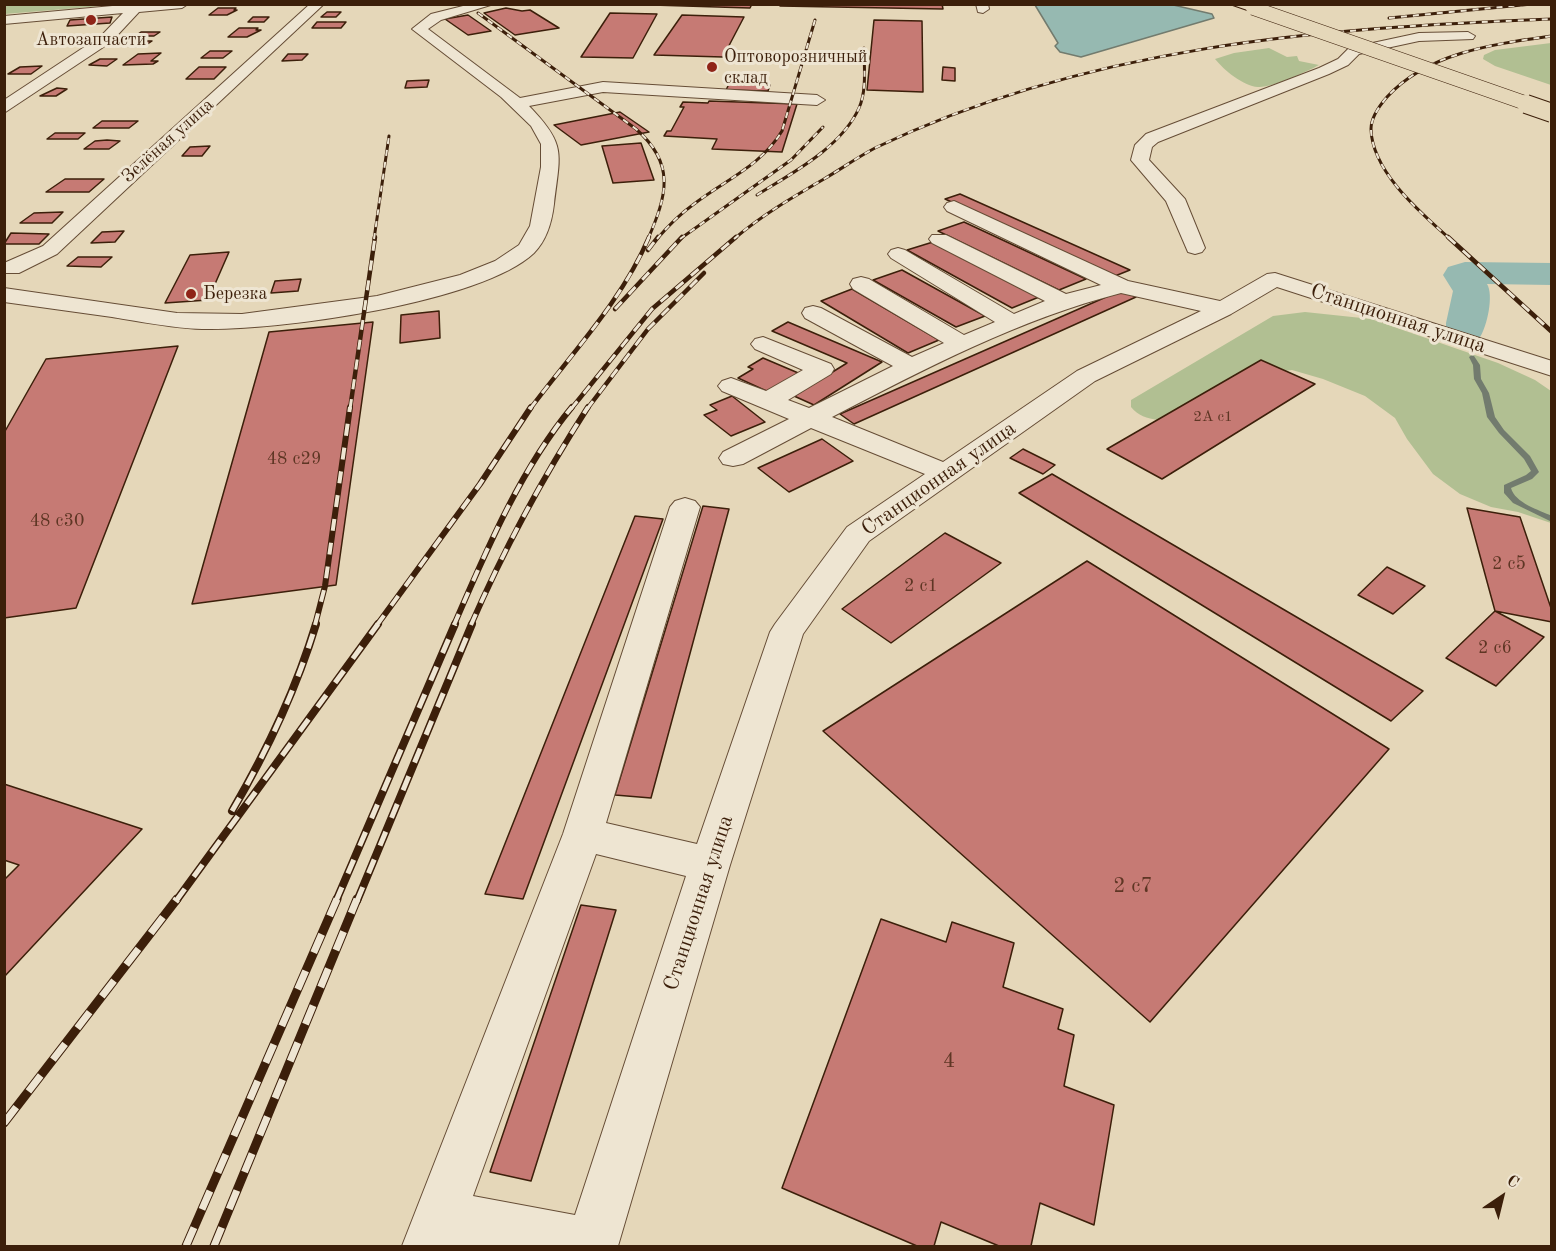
<!DOCTYPE html>
<html>
<head>
<meta charset="utf-8">
<style>
	body { margin:0 }
	#map { position:relative; width:1556px; height:1251px; overflow:hidden; background:#e5d7b9; font-family:"Old Standard TT",serif }
	canvas { display:block }
	.frame { position:absolute; inset:0; border:6px solid #3c1f0a; pointer-events:none }
	.north { position:absolute; left:1472px; top:1167px; width:60px; height:60px; -webkit-text-stroke:4px #eee5d2; paint-order:stroke; rotate:35deg; font-size:16px; font-weight:700; line-height:24px; text-align:center; color:#3c1f0a }
	.north::after { content:''; display:block; margin:auto; width:21px; height:27px; background:#3c1f0a; clip-path:polygon(50% 0,100% 100%,50% 72%,0 100%) }
</style>
</head>
<body>
<div id="map">
<canvas width="1556" height="1251"></canvas>
<div class="frame"></div>
<div class="north">С</div>
</div>
<script>
const g = document.querySelector('canvas').getContext('2d');
g.lineJoin = 'round';
function paint(path, color) {
  g.fillStyle = color;
  g.fill(path, 'evenodd');
}
function stroke(path, color, width, dash) {
  g.strokeStyle = color;
  g.lineWidth = width;
  g.lineCap = dash ? 'butt' : 'round';
  g.setLineDash(dash || []);
  g.stroke(path);
}
function drawText(font, color, halo, rows, align = 'center') {
  g.font = font + ' "Old Standard TT",serif';
  g.lineWidth = 6;
  g.setLineDash([]);
  g.textBaseline = 'middle';
  g.strokeStyle = halo;
  g.fillStyle = color;
  for (const [text, x, y, turn = 0] of rows) {
    g.save();
    g.translate(x, y);
    g.rotate((+turn || 0) * Math.PI / 180);
    g.textAlign = isNaN(turn) ? turn : align;
    if (halo) g.strokeText(text, 0, 0);
    g.fillText(text, 0, 0);
    g.restore();
  }
}
paint(new Path2D(`
	M5,4H113V5L5,14Z
	M1551,43V85L1495,66L1483,59L1484,55L1495,50Z
	M1269,48L1287,57L1297,56L1299,61L1319,65C1306,72 1272,88 1258,87C1243,86 1224,70 1215,59L1234,53Z
	M1305,312L1371,319L1498,363L1535,380L1551,391V523L1518,512L1491,507L1460,494L1433,474L1407,439L1395,418L1365,396L1323,379L1292,370L1268,373L1158,420C1147,418 1138,416 1131,407V400L1273,316Z`), '#b1bf92');
const water = new Path2D(`
	M1035,5L1169,4L1212,14L1214,18L1081,57L1060,52L1055,46L1058,43Z`);
paint(water, '#96b9b1');
stroke(water, '#727b6e', 1.5);
paint(new Path2D(`
	M1472,355L1474,356L1480,365L1481,379L1489,393L1495,417L1504,430L1530,456L1539,472L1532,479L1511,488C1515,503 1539,510 1552,516V522L1513,503L1504,493V485L1526,475L1531,471L1524,459L1499,433L1487,417L1482,393L1474,379L1473,365L1469,357Z`), '#727b6e');
paint(new Path2D(`
	M1465,262L1552,263V285L1487,284C1494,295 1487,327 1480,337L1466,341L1452,337L1446,329V323L1453,291L1443,275L1448,267Z`), '#96b9b1');
const building = new Path2D(`
	M620,4H752L750,8Z
	M781,4H942L943,9L780,6Z
	M218,8H236L234,10H237L227,15H209Z
	M506,8L522,11L530,10L559,28L515,35L484,13Z
	M327,12H341L336,17H321Z
	M610,13L657,14L633,58L581,57Z
	M468,15L491,31L468,35L445,19Z
	M682,15L744,17L723,57L654,55Z
	M112,17L110,23L67,26L70,20Z
	M253,17H269L264,22H248Z
	M874,20L922,21L923,92L867,90Z
	M317,22H346L341,28H312Z
	M239,28H258L256,30H261L247,37H228Z
	M141,32H160L154,36H135Z
	M131,41H152L143,47L121,46Z
	M210,51H232L223,58H201Z
	M161,53L151,61H158L153,64L123,65L138,54Z
	M288,54H308L302,60L282,61Z
	M100,59H117L107,66L89,65Z
	M42,66L31,74H8L20,67Z
	M199,67H226L214,79H186Z
	M943,67L955,68V81L942,80Z
	M429,80L427,87L405,88L407,81Z
	M729,84L770,85L768,91L726,90Z
	M57,88L67,89L56,96H40Z
	M709,101L797,104L782,152L712,149L717,139L664,136L667,131H671L684,107H680L683,102L708,103Z
	M620,112L649,132L581,145L554,125Z
	M102,121H138L129,128H93Z
	M55,133H85L78,139H47Z
	M107,140L120,141L109,149H84L95,141Z
	M641,143L654,180L613,183L602,146Z
	M210,146L202,156H182L190,147Z
	M65,179H104L89,192H46Z
	M960,194L1130,270L1115,276L945,199Z
	M63,212L52,223H20L34,213Z
	M964,222L1086,279L1059,290L938,231Z
	M124,231L115,242L91,243L102,232Z
	M11,233L49,234L39,244H4Z
	M933,242L1039,297L1012,308L907,250Z
	M229,252L208,300L165,303L190,255Z
	M78,257H112L101,267L67,266Z
	M902,270L985,316L956,327L873,280Z
	M301,279L298,291L271,293L275,281Z
	M852,289L939,340L908,353L821,301Z
	M1122,290L1136,297L854,424L840,414Z
	M439,311L440,338L400,343L401,315Z
	M373,322L336,585L192,604L269,332Z
	M788,322L882,362L814,405L794,396L847,363L772,331Z
	M178,346L76,608L4,618V433L46,359Z
	M763,358L803,375L773,394L738,378L753,369L748,367Z
	M1261,360L1315,384L1162,479L1107,449Z
	M732,396L765,422L731,436L704,415L717,410L710,405Z
	M822,439L853,461L789,492L758,468Z
	M1023,449L1055,465L1043,474L1010,458Z
	M1052,474L1423,691L1391,721L1019,493Z
	M703,506L729,509L651,798L615,795Z
	M1467,508L1520,517L1552,611V622L1495,611Z
	M635,516L663,519L523,899L485,894Z
	M945,533L1001,563L891,643L842,609Z
	M1087,561L1389,749L1150,1022L823,731Z
	M1387,567L1425,586L1393,614L1358,595Z
	M1495,611L1544,637L1496,686L1446,658Z
	M4,784L142,829L4,977V880L19,865L4,860Z
	M581,905L616,910L531,1181L490,1172Z
	M881,919L946,942L952,922L1014,943L1003,987L1063,1009L1058,1029L1074,1035L1064,1086L1114,1105L1094,1225L1040,1203L1031,1246H999L941,1222L934,1246H917L782,1188Z`);
paint(building, '#c67a74');
stroke(building, '#3c1f0a', 1.5);
const minor = new Path2D(`
	M134,4H188L182,8L139,12L111,42L4,113V100L101,36L123,13L4,24V16Z
	M310,4H324L57,254L19,273H4V263L43,246Z
	M471,4H494L441,20L428,29L520,98L603,82L817,95L825,100L817,105L603,92L529,106C567,145 560,153 554,204C552,221 547,240 534,253C481,303 276,331 202,329C172,328 142,322 112,317C76,312 40,307 4,302V288L177,313L242,314L377,296L460,275L495,261L519,245L530,226L541,167V144L531,126L501,97L412,29L431,14Z
	M976,4H988L989,9L983,13L978,12Z
	M1468,32L1475,36L1473,39L1419,41L1359,54L1348,65L1329,74L1158,142L1152,147L1149,160L1185,199L1205,248L1202,252L1195,254L1188,252L1166,201L1131,160L1135,145L1146,134L1319,68L1338,59L1349,48L1354,47L1419,33Z
	M954,201L1128,281L1220,301L1267,274L1275,273L1552,361V376L1277,287L1231,314L1095,381L869,541L803,634L730,865L618,1246H402L563,834L670,507L675,501L685,498L695,501L700,507L606,823L697,844L770,632L775,624L847,527L925,474L811,428L743,464L733,466L723,464L719,458L723,452L789,419L722,391L718,386L722,381L731,378L766,391L803,370L755,349L751,344L755,339L763,337L831,364L834,369L831,374L788,400L809,408L893,366L805,318L802,313L805,308L813,306L821,308L912,357L944,343L853,289L850,284L853,279L861,277L869,279L964,335L995,322L891,258L888,254L891,250L898,248L905,250L1014,314L1045,301L932,243L929,239L932,235H946L1066,294L1101,285L947,211L944,207L947,203ZM1121,293L1201,311L1077,371L943,462L832,417C924,369 1020,319 1121,293ZM596,854L686,876L575,1215L473,1196Z`);
const major = new Path2D(`
	M1230,4H1254L1259,8L1253,12Z`);
stroke(minor, '#664d36', 2);
stroke(major, '#3c1f0a', 2);
paint(minor, '#eee5d2');
paint(major, '#e5d7b9');
const railFar4 = new Path2D(`
	M478,13L636,129C676,164 667,195 648,239
	M1389,18L1532,4
	M757,195C792,173 841,148 859,108C867,90 864,67 864,48
	M374,239L389,136
	M657,239C668,226 680,214 694,204C725,180 761,166 782,131L815,20
	M680,239L791,160L823,127
	M734,239C762,215 793,197 824,179C841,169 858,157 875,148C1088,46 1319,28 1552,19
	M1450,239C1421,213 1372,172 1371,129C1371,118 1380,105 1387,97C1428,52 1495,44 1552,36`);
const railFar3 = new Path2D(`
	M1448,237L1552,332
	M648,250L658,237
	M615,309L682,237
	M350,409L375,237
	M530,409C571,354 622,301 649,237
	M571,409L652,309L736,237
	M587,409L648,329L704,273`);
const railFar2 = new Path2D(`
	M315,625L325,586L350,407
	M377,625L480,484L531,407
	M454,625C486,551 520,470 572,407
	M471,625C504,549 543,477 588,407`);
const railFar1 = new Path2D(`
	M232,811C267,751 296,690 316,624
	M176,901L378,624
	M336,901L455,624
	M357,901L472,624`);
const rail = new Path2D(`
	M4,1123L177,899
	M186,1246L337,899
	M214,1246L357,899`);
stroke(railFar4, '#3c1f0a', 3);
stroke(railFar3, '#3c1f0a', 4.5);
stroke(railFar2, '#3c1f0a', 6);
stroke(railFar1, '#3c1f0a', 8);
stroke(rail, '#3c1f0a', 9);
stroke(railFar4, '#eee5d2', 2, [6]);
stroke(railFar3, '#eee5d2', 3, [10]);
stroke(railFar2, '#eee5d2', 4, [12]);
stroke(railFar1, '#eee5d2', 5, [15]);
stroke(rail, '#eee5d2', 7, [20]);
const majorBridgeFar1 = new Path2D(`
	M1253,8L1531,105`);
const majorBridge = new Path2D(`
	M1526,104L1552,113`);
stroke(majorBridgeFar1, '#3c1f0a', 15, []);
stroke(majorBridge, '#3c1f0a', 20, []);
stroke(majorBridgeFar1, '#e5d7b9', 14);
stroke(majorBridge, '#e5d7b9', 18);
for (const [x, y, r, color] of [
	[91,20,6,"#8f2418"],
	[712,67,6,"#8f2418"],
	[191,294,6,"#8f2418"]
]) {
  const dot = new Path2D();
  dot.arc(x, y, r, 0, 2 * Math.PI);
  g.fillStyle = color;
  g.fill(dot);
  stroke(dot, '#eee5d2', 2);
}
drawText('15px', '#5e3624', null, [
	["2А с1",1213,417]
]);
drawText('18px', '#3c1f0a', '#eee5d2', [
	["Автозапчасти",91,40,"center"],
	["Оптоворозничный",724,57],
	["склад",724,78],
	["Березка",203,294]
], 'left');
drawText('18px', '#3c1f0a', '#eee5d2', [
	["Зелёная улица",168,141,-42]
]);
drawText('18px', '#5e3624', null, [
	["48 с29",294,459],
	["48 с30",57,521],
	["2 с5",1509,564],
	["2 с1",921,586],
	["2 с6",1495,648]
]);
drawText('21px', '#3c1f0a', '#eee5d2', [
	["Станционная улица",1398,319,18],
	["Станционная улица",939,479,-35],
	["Станционная улица",699,903,-72]
]);
drawText('21px', '#5e3624', null, [
	["2 с7",1133,886],
	["4",949,1061]
]);
</script>
</body>
</html>
